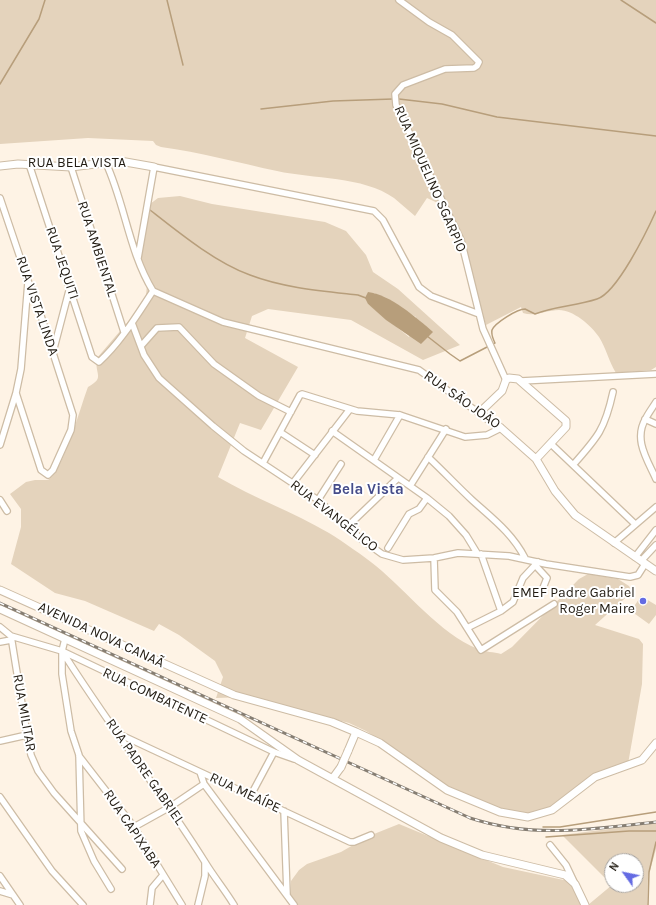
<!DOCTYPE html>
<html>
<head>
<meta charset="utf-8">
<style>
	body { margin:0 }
	#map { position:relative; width:656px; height:905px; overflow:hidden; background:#fef3e5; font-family:Karla,sans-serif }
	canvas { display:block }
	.north { position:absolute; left:604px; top:853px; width:40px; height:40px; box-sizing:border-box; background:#fff; border:1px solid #a7a4a1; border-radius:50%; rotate:303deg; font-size:11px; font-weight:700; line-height:16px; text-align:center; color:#221c13 }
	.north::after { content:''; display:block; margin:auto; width:14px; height:18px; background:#646be3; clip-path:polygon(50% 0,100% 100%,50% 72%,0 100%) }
</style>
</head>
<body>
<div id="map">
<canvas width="656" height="905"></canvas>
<div class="north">N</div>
</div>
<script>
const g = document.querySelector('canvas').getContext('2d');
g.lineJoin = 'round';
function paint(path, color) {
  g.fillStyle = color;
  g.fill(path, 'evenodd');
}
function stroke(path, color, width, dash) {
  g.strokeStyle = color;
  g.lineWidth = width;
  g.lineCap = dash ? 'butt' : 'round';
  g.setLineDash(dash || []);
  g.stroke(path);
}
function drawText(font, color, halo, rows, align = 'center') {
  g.font = font + ' Karla,sans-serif';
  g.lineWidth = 4;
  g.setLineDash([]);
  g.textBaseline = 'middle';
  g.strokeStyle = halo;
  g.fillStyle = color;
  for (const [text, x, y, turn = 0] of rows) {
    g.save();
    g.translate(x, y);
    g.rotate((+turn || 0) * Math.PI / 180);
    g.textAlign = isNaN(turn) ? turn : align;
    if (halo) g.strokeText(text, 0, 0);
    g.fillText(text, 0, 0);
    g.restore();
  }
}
paint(new Path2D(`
	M0,0H656V367L651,370L616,373C609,362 606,348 599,337C591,325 573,310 559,310C547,310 535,317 523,313L521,307L486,325L450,212L444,206L427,198L415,216C408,210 401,204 394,198C363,176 313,179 277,171C239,163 200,152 161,147L156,145L153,141L88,138L0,144Z
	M180,196L212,204L325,222L346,231L366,255L373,272L398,289L460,345L423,360L351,320L268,309L252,316L245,338L298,367L261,430L240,423L218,477C254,498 293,512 329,533C345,543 362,555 376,566C408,592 439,633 478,649C485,652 494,652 501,654L512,647L579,579L588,574L618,579L629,586L632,592L595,625L639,639L643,644L642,684L628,764L613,769L550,810L510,816L438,783L402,754L366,731L349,723L247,697L216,698L223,677L215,661L179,635L159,624L154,631L85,601L55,593L11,564L21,527V509L10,494L26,482L35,480H48C63,472 81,405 88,387C106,377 94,375 97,358L144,303L146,296L147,284L140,257L146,207L158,198ZM374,293L416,317L409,337L368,304Z
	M641,596L656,605V615L649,624L631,611Z
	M656,823V849L648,878L647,905H296L291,898V881L299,870L307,864L341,852L369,836L399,824L503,867L573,882L588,905L612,885L562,835ZM612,861H636V885H612Z`), '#e4d3bc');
paint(new Path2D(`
	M368,292C389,294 417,318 433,332L421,344L386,320L368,304L365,298Z`), '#b79e7b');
stroke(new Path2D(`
	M167,0L183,65
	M621,0L656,23
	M0,84L39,19L45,0
	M399,99L442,104L497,117L656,136
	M261,109L333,101L393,99
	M150,210C178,232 216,263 250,275C284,288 322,291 358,295L366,298
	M427,336L450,354L460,361L489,346
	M492,344L495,343C493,339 491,335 492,330C495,323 517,309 525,309L535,314C555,306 576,306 597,299C617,293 647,231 656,211
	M543,827H560L656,812
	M546,837L629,831H656
	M648,905L649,872L656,842`), '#b79e7b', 1.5);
const minor = new Path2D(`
	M399,0L429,22L452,35L479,62L477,66L474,68L445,69L403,85L395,94L396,105L461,240L483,329L506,380
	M106,163C125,204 129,252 153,291
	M29,164L92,357L99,362C121,342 137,315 153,291
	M71,167L124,332
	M0,198L28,281L34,294L73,415L71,430L53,470L48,475L41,470L16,393
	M138,258L154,167L374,211L383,220L419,287L431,296L479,314
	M153,291L223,322L419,370L479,413
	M132,323L144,355L159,378L213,426L244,451L318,500L361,539L382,554L403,560L434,558L458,553L509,556L546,564L630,577L638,575L645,564
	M141,346L157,328L179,327L214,364L259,396L291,412
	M53,352L70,287
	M521,381L656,374
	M656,402C653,407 649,412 646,418C633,439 647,459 656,479
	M645,419L656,424
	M332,431L427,498L449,516L466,535L477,553
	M280,432L315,455
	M551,444L635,524
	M0,445L16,393L21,369L28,282
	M428,457C443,471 457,486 472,500C493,519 512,533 525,558
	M374,460L400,415
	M263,463L300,395L302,394L357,411L400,415L465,437L487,435L501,428
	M573,465C598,437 605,429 613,392
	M293,483L350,409
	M410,486L446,429
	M0,500L7,511
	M318,500L341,464
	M348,526L398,478
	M614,543L656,507
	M388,548L409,514L419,509L427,498
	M481,554L501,611
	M635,557L656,530
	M434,558L435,590L457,612L481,650L554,604
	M641,561L656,545
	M535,565L547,578L543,588
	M0,627L11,636L27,735L31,755L38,771L54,793L122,869
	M467,628L501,611L513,602L523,578L538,562
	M11,636L62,651L274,752L294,759
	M65,639L62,651C107,723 160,790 205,862C214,877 225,890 234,905
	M0,642L11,640
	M62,653V674L71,731L79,755L81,831L94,861L111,889
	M119,734L350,842H354L371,835
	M0,741L27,735
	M79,756L134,827L182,905
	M200,772L204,784L294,905
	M251,795L274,752
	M0,797L52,871L83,905
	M284,811L287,894
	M134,827L170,807L204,784
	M550,845L566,865L575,884
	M0,876L20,905
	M0,891L13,895
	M150,905L152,888L163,875
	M198,905L205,876V863`);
const tertiary = new Path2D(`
	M0,166L18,164L71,167L120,161L154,167
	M536,459L566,427V421L518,379L509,378L506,380L502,391L479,413L501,428L536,459L555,491L575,515L656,571
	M0,590L234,695L332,722L356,732L380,743L447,790L500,812L528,817L552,810L595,777L642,760L656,743
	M0,609L240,719L298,760L441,838L482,855L565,875L575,884L585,905
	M348,751L356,732
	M333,778L341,767`);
stroke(minor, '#cdbca5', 8);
stroke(tertiary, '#cdbca5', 9);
stroke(minor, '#fff', 5.5);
stroke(tertiary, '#fff', 7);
const rail = new Path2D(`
	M0,603L470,818C534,839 592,829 656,822`);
stroke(rail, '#867e73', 3);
stroke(rail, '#fff', 1.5, [4.5]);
const tertiaryBridge = new Path2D(`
	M341,767L348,751`);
stroke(tertiaryBridge, '#cdbca5', 9, []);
stroke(tertiaryBridge, '#fff', 7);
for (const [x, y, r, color] of [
	[643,601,4,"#646be3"]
]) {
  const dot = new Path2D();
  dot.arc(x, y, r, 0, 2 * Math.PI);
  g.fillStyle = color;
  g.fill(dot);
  stroke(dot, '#fff', 1.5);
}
drawText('14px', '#221c13', '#fff', [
	["RUA BELA VISTA",77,163],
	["RUA MIQUELINO SGARPIO",430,179,66],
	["RUA AMBIENTAL",97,249,72],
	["RUA JEQUITI",62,263,71],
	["RUA VISTA LINDA",37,306,71],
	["RUA SÃO JOÃO",462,400,35],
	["RUA EVANGÉLICO",334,516,38],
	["AVENIDA NOVA CANAÃ",101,635,25],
	["RUA COMBATENTE",155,696,25],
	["RUA MILITAR",24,713,80],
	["RUA PADRE GABRIEL",145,772,55],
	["RUA MEAÍPE",245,793,25],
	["RUA CAPIXABA",132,829,56]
]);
drawText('14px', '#221c13', '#fff', [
	["EMEF Padre Gabriel",635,593],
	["Roger Maire",635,609]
], 'right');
drawText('bold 15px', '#454c89', '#fff', [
	["Bela Vista",368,490]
]);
</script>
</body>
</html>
